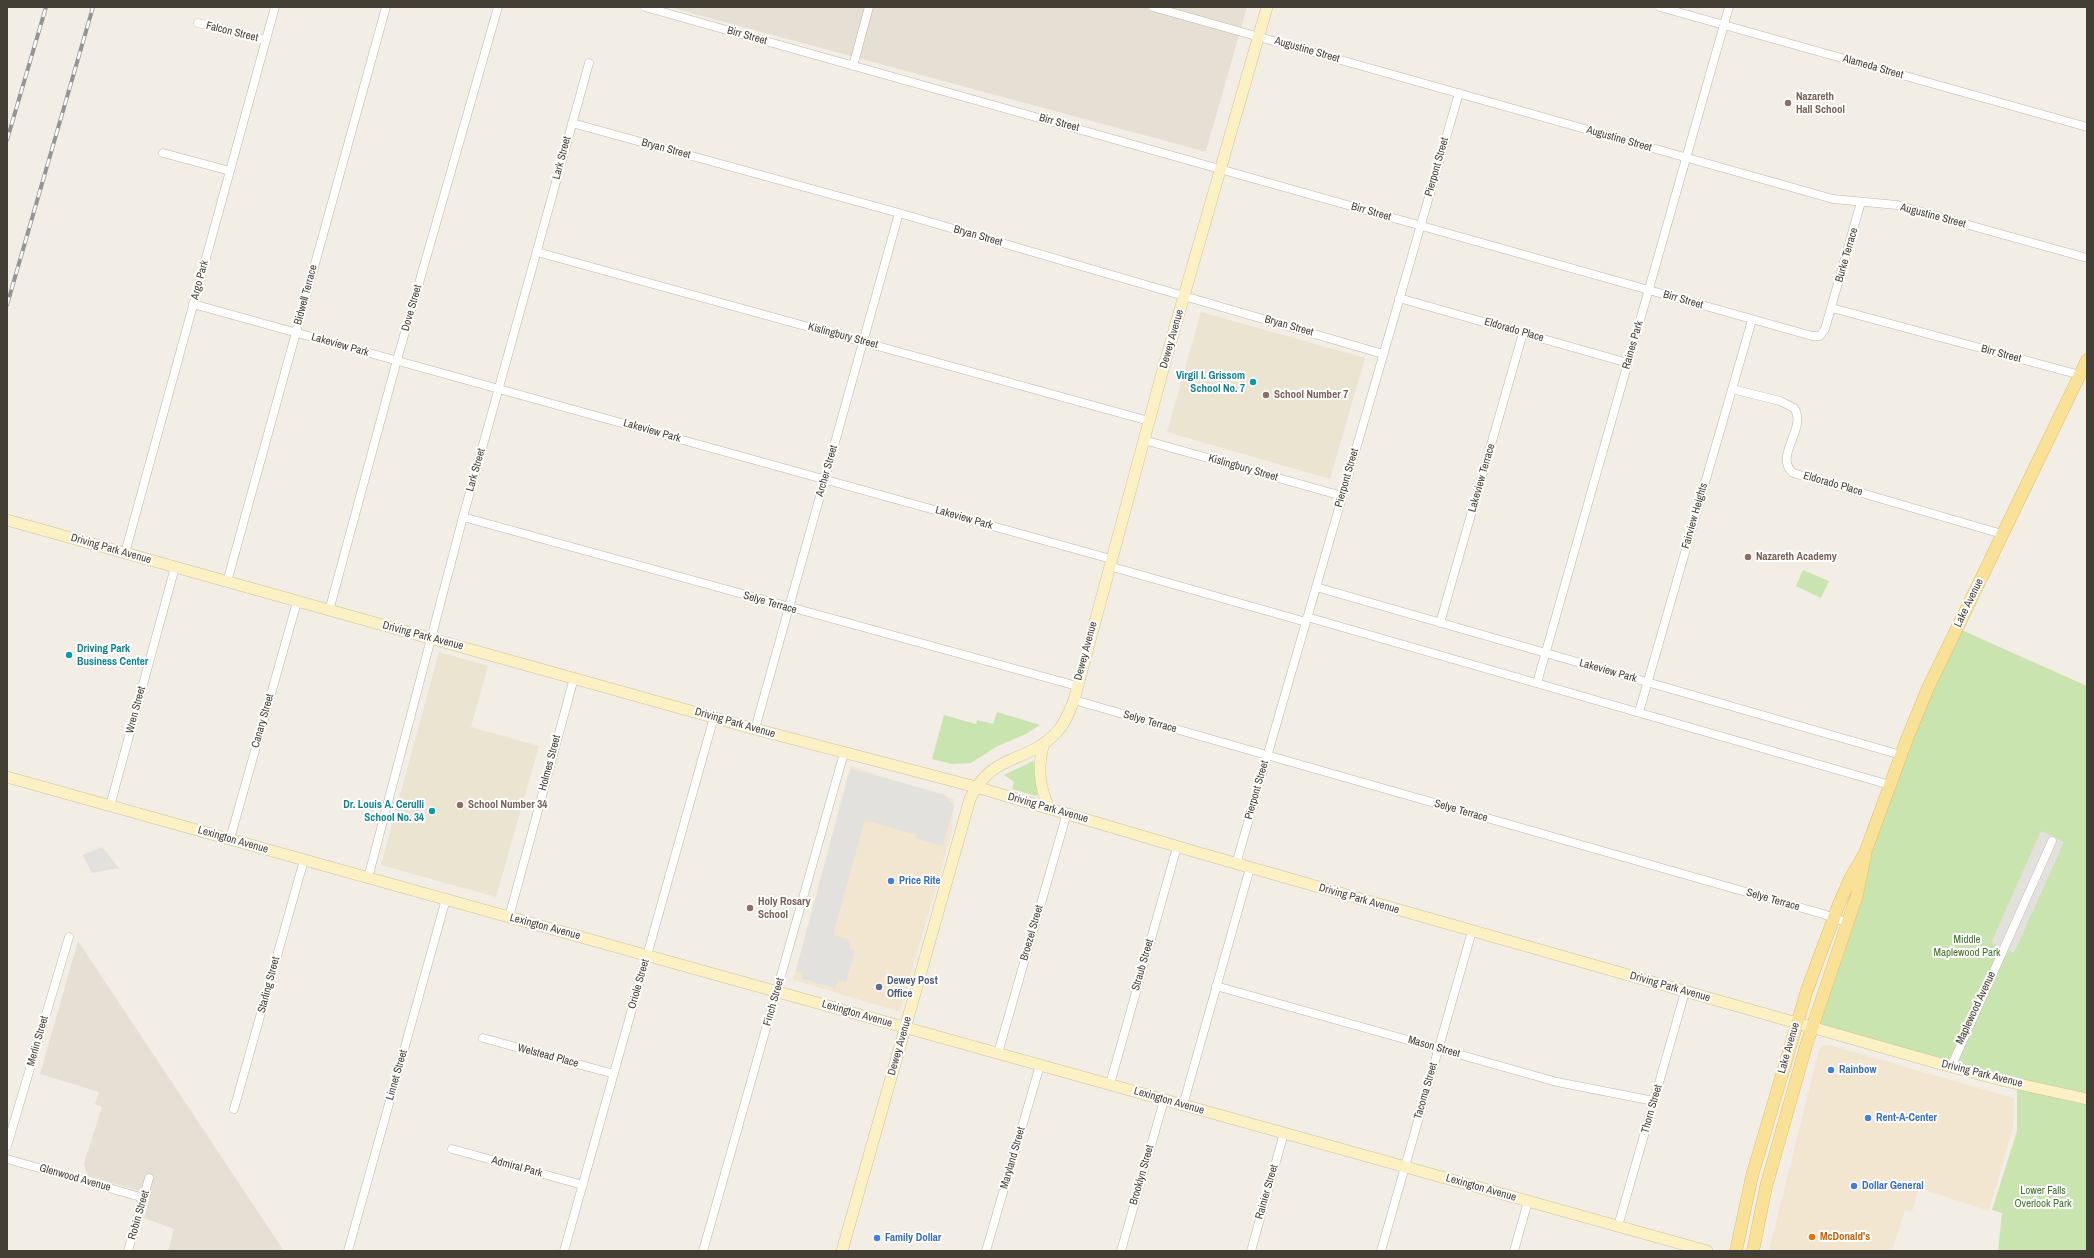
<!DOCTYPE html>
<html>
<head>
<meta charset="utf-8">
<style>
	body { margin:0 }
	#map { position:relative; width:2094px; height:1258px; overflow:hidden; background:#f2eee5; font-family:"Archivo Narrow",sans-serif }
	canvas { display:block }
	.frame { position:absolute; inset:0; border:8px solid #443f35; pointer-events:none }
</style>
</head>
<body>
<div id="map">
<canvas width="2094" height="1258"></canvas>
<div class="frame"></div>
</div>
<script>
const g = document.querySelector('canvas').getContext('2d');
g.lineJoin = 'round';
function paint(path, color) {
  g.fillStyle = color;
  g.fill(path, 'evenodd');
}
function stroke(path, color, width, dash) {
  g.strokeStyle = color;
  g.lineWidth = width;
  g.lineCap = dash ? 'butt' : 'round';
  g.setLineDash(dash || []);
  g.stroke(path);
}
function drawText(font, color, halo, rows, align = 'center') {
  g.font = font + ' "Archivo Narrow",sans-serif';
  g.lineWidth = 4;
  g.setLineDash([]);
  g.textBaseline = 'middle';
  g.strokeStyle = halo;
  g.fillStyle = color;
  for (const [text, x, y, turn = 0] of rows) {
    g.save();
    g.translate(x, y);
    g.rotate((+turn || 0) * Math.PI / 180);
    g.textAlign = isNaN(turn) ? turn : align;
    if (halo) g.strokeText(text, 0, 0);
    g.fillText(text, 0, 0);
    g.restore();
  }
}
paint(new Path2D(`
	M669,7H1247L1206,151H1203Z
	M78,941L284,1251H168L174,1229L144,1218L150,1194L87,1176L84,1163L102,1107L95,1104L99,1092L40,1074Z`), '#e5e0d3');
paint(new Path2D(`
	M850,766L954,799L952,832L900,1012L793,980Z
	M1829,1045L2014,1098L2013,1128L1989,1211L1919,1188L1912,1212L1905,1210L1892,1251H1769L1819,1050L1822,1046Z`), '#f3e6d1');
paint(new Path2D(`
	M1201,312L1365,358L1330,479L1167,432Z
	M439,652L488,666L471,727L539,746L496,897L381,865Z`), '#eae4d0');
paint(new Path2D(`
	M1803,570L1829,581L1821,598L1796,586Z
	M1957,628L2087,686V1251H1998L2002,1213L1992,1210L2017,1131V1084L1812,1027L1864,861Z
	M997,712L1040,725L1026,734L996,747L971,763L952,764L932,759L944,715L976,724L977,720L993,724Z
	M1033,761L1035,766L1038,794L1036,796L1012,789L1014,782L1004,775Z`), '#cae4b0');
paint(new Path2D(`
	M852,769L943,794L954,806L943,846L916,838L917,835L865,820L833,935L851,940L849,948L855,950L846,983L838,980L835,988L802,979L803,973L796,971L850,771Z
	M2041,831L2064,842L2014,953L1991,943Z
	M102,847L119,868L92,873L82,855Z`), '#e3e1dd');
const street = new Path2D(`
	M645,7L1812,336H1820L1825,329L1861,202
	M1153,7L1833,199L1897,205L2087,258
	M1660,7L2087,127
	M198,23L265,40
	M853,66L869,7
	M572,123L899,213L1383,354
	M163,153L230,171
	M537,252L1149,421
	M1399,298L1628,363
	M193,304L1111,559
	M1832,308L2080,375
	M1732,389L1780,401L1794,408C1808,428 1773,456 1793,473L2002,534
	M1144,440L1342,496
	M463,517L1077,686
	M125,553L275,7
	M1109,566L1306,622
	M227,582L386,7
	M1316,587L1901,755
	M329,611L397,360L498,7
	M1307,617L1890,785
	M1440,623L1523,333
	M1537,683L1729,7
	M1074,700L1823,914L1848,923
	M1639,712L1752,320
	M755,729L899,213
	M110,806L175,567
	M230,839L297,602
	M1236,864L1459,93
	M368,878L463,517L589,63
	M509,917L574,678
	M1216,986L1557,1082L1654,1101
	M483,1038L614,1074
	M998,1053L1067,813
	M1951,1067L2052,841
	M1110,1084L1177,847
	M1183,1105L1250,868
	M234,1109L304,860
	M7,1146L69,937
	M452,1149L583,1185
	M7,1159L144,1198
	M1618,1226L1685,992
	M128,1251L149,1178
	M348,1251L446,899
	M564,1251L714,717
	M703,1251L844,753
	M986,1251L1040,1065
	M1121,1251L1164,1100
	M1251,1251L1284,1133
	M1381,1251L1472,931
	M1514,1251L1528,1201`);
const secondary = new Path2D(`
	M7,520L755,729L976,787L1196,852L1941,1064L2005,1081L2087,1099
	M1044,743C1037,766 1039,786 1049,808
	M7,777L1707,1251
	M842,1251L970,799C992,752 1027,764 1056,733C1065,724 1069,712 1074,700L1165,362L1267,7`);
const primary = new Path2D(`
	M1736,1251L1752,1176L1807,990L1839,904L1851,877L1865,853L1907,739L1928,688L2087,360
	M1753,1251L1766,1187L1806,1046L1857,895L1865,856`);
stroke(street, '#bcb6a8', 9);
stroke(secondary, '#cfc397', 12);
stroke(primary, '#ddbf68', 13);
stroke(street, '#fff', 8);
stroke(secondary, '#fcf1c5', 11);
stroke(primary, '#f9e197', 12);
const rail = new Path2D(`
	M7,140L46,7
	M7,305L93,7`);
stroke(rail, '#949494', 4);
stroke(rail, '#fff', 2.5, [8]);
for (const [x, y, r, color] of [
	[1788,103,4,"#8d6e63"],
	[1253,382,4,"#0f9aa8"],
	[1266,395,4,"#8d6e63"],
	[1748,557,4,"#8d6e63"],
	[69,655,4,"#0f9aa8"],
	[460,805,4,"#8d6e63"],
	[432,811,4,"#0f9aa8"],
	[891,881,4,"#3f7fe0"],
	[750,908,4,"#8d6e63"],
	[879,987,4,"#5c6f8a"],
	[1831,1070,4,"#3f7fe0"],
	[1868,1118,4,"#3f7fe0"],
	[1854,1186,4,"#3f7fe0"],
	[1812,1237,4,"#e8710a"],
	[877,1238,4,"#3f7fe0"]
]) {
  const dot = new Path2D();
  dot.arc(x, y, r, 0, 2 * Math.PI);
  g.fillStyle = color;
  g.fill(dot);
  stroke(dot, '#fff', 1.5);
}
drawText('11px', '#443f35', '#fff', [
	["Falcon Street",232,32,14],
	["Birr Street",747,36,16],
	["Augustine Street",1307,50,16],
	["Alameda Street",1873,67,16],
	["Birr Street",1059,123,15],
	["Augustine Street",1619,139,16],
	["Bryan Street",666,149,15],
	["Lark Street",562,158,-75],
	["Pierpont Street",1437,167,-74],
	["Birr Street",1371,212,16],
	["Augustine Street",1933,216,15],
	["Bryan Street",978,236,16],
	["Burke Terrace",1847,255,-74],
	["Argo Park",200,280,-75],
	["Bidwell Terrace",306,295,-75],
	["Birr Street",1683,300,16],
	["Dove Street",412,308,-74],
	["Bryan Street",1289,326,16],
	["Eldorado Place",1514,330,16],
	["Kislingbury Street",843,336,15],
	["Dewey Avenue",1172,339,-74],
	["Lakeview Park",340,345,16],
	["Raines Park",1633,345,-74],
	["Birr Street",2001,354,15],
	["Lakeview Park",652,431,16],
	["Kislingbury Street",1243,468,16],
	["Lark Street",476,470,-74],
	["Archer Street",827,471,-74],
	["Pierpont Street",1347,478,-74],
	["Lakeview Terrace",1482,478,-74],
	["Eldorado Place",1833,484,16],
	["Fairview Heights",1695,516,-74],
	["Lakeview Park",964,518,16],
	["Driving Park Avenue",111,549,16],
	["Selye Terrace",770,603,16],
	["Lake Avenue",1969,603,-64],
	["Driving Park Avenue",423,636,15],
	["Dewey Avenue",1086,651,-75],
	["Lakeview Park",1608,671,16],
	["Wren Street",136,710,-75],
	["Canary Street",263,721,-74],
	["Selye Terrace",1150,722,16],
	["Driving Park Avenue",735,723,16],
	["Holmes Street",550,763,-75],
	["Pierpont Street",1257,790,-74],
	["Driving Park Avenue",1048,808,16],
	["Selye Terrace",1461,811,16],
	["Lexington Avenue",233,840,16],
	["Driving Park Avenue",1359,899,16],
	["Selye Terrace",1773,900,16],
	["Lexington Avenue",545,927,15],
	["Broezel Street",1032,933,-74],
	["Straub Street",1143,965,-74],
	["Oriole Street",639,984,-74],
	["Starling Street",269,985,-75],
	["Driving Park Avenue",1670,987,16],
	["Finch Street",774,1002,-74],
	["Maplewood Avenue",1976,1008,-65],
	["Lexington Avenue",857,1014,16],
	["Merlin Street",38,1041,-74],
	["Dewey Avenue",900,1046,-74],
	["Mason Street",1434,1047,16],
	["Lake Avenue",1789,1048,-74],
	["Welstead Place",548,1056,15],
	["Driving Park Avenue",1982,1074,14],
	["Linnet Street",397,1075,-74],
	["Tacoma Street",1426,1091,-74],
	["Lexington Avenue",1169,1101,16],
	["Thorn Street",1652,1109,-74],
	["Maryland Street",1013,1158,-74],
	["Admiral Park",517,1167,15],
	["Brooklyn Street",1142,1175,-74],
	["Glenwood Avenue",75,1178,16],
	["Lexington Avenue",1481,1188,16],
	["Rainier Street",1267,1192,-74],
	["Robin Street",139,1215,-74]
]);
drawText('bold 11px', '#785e54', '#fff', [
	["Nazareth",1796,97],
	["Hall School",1796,110],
	["School Number 7",1274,395],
	["Nazareth Academy",1756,557],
	["School Number 34",468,805],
	["Holy Rosary",758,902],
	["School",758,915]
], 'left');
drawText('bold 11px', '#0d838f', '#fff', [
	["Virgil I. Grissom",1245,376],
	["School No. 7",1245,389],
	["Driving Park",77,649,"left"],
	["Business Center",77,662,"left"],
	["Dr. Louis A. Cerulli",424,805],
	["School No. 34",424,818]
], 'right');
drawText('bold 11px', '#366cbe', '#fff', [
	["Price Rite",899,881],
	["Rainbow",1839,1070],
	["Rent-A-Center",1876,1118],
	["Dollar General",1862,1186],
	["Family Dollar",885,1238]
], 'left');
drawText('11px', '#43722c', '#fff', [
	["Middle",1967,940],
	["Maplewood Park",1967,953],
	["Lower Falls",2043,1191],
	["Overlook Park",2043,1204]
]);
drawText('bold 11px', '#4e5e75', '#fff', [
	["Dewey Post",887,981],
	["Office",887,994]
], 'left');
drawText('bold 11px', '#c56008', '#fff', [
	["McDonald's",1820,1237]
], 'left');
</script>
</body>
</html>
